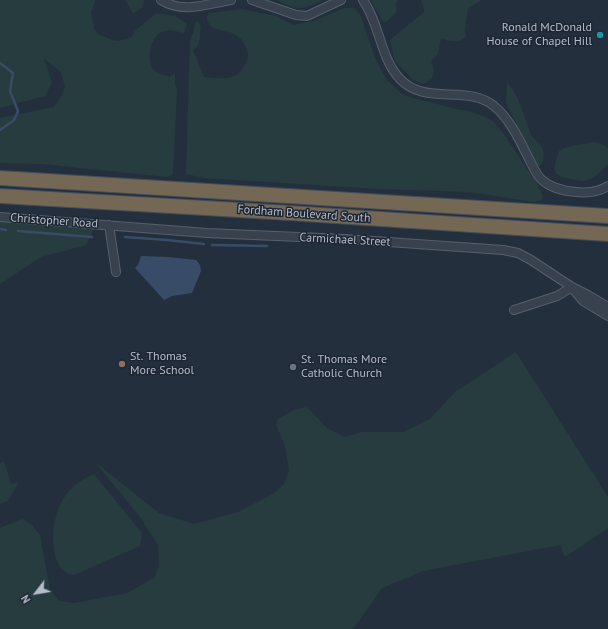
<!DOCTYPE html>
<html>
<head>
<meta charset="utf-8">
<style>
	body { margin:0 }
	#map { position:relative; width:608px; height:629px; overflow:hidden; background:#242f3e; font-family:"PT Sans",sans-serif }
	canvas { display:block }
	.north { position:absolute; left:16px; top:573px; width:40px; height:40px; -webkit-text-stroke:3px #1d2633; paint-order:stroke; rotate:239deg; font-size:11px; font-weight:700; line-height:16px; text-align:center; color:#b4bcc9 }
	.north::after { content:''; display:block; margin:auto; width:14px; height:18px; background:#b4bcc9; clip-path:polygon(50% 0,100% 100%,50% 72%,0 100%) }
</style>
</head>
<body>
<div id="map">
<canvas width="608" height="629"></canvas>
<div class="north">N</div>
</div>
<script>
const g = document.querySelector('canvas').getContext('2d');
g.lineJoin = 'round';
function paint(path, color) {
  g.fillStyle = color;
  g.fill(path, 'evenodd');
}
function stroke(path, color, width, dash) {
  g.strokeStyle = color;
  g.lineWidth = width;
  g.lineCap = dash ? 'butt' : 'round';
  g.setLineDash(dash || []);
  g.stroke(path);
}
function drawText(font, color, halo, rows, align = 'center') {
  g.font = font + ' "PT Sans",sans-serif';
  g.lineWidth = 3;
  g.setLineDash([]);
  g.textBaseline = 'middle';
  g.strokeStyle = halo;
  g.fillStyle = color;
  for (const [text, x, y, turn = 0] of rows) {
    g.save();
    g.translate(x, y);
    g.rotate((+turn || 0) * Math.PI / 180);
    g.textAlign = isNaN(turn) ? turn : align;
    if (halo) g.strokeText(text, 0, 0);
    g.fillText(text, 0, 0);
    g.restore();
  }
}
paint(new Path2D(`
	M0,0H96L91,12L94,28L98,34L112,40L118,41L132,37L135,31L156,13L175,16L187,24L184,33C177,32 171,29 165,31C151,33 146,58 153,69C157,74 164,75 170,77L175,73V84L177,90L173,174L167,177L42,164L0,163V118L54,107L62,95L65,86L60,71L44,59L52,83L45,96L0,108Z
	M125,0H144C144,7 139,11 133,13Z
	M277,0H322C304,11 294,10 277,0Z
	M371,0H398L396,2V12L387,21L383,22Z
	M421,0H482L468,8L465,31L466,37C459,43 450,42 441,38L438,54L431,61C435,73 436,77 423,84L413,80L397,63L394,58L390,40L424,12V9Z
	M344,8H354L360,14L375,58L386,79L403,95L456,109L469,111L483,116L493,121L504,134L535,181L541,191L543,198L541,200L534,202L470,192L380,189L204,178L186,174L190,41L194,31L195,22L198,21L201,26C199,36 202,45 193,50L204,77C214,78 225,80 234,76C240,74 243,67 246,62C252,53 243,38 234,34C225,29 211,32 208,21C206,17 207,16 209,13L242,9L276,16L293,25L314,21Z
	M507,82C516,93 521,105 525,118C527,124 529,130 532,136C535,141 541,143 543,150C545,155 543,164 539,167L535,162L508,107L506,101Z
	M594,142L604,145L608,149V164C602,170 596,177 588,180C583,182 577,180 572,179C550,176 553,170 559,151L567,147Z
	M0,217L94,224L92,234L86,245L41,257L0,284Z
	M516,352L608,497V528L565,557L560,545L423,571L382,588L353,629H0V528L23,519L32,525L40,535L50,590L59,601L74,603L127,593L154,578L159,566L158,545L140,517L95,462L159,513L194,524L238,512L273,494L284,484L289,470L285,446L276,425L278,419L294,410L307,407L327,428L345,437L361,432H403L430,419L455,392Z
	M4,461L11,484L19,482L8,501L0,504V463Z
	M94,474L142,533L140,546L74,575C47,572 51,522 60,505C66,491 80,479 94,474Z`), '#263c3f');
paint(new Path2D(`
	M141,256L168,257L196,260L200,265L201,271L192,293L172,296L164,300L135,268L138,265Z`), '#394c67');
stroke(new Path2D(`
	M0,63L13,73L10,91L18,111L14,120L0,130
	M0,229L6,230
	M18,231L92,237
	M125,237L167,240L204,244
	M212,245L267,246`), '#394c67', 2.5);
const street = new Path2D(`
	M161,0C183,14 207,4 231,0
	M252,0L296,15L307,16L341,0
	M363,0C380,24 380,58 400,79C425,106 468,84 494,106C510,119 520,141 529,159C533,166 536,175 542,180C551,188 564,191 576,192C586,193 599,192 608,186
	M0,217L207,233L345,239L503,250L518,253L531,260L572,287L588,295L608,307
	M109,225L116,272
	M573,289L583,301L608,316
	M514,310L557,296L572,287`);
const highway = new Path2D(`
	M0,178L608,216
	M0,196L290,213L608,234`);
stroke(street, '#565f6c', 10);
stroke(highway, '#434c59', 16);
stroke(street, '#38414e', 8);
stroke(highway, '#746855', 14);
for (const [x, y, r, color] of [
	[600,35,4,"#0f9aa8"],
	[122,364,4,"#8d6e63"],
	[293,367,4,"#6b7280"]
]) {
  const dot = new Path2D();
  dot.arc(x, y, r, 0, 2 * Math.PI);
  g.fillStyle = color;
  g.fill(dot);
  stroke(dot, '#1d2633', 1.5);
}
drawText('12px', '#b4bcc9', '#1d2633', [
	["Ronald McDonald",592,28,"right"],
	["House of Chapel Hill",592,42,"right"],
	["St. Thomas",130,357],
	["More School",130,371],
	["St. Thomas More",301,360],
	["Catholic Church",301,374]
], 'left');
drawText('12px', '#b4bcc9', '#1d2633', [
	["Fordham Boulevard South",304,214,4],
	["Christopher Road",54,221,4],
	["Carmichael Street",345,240,3]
]);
</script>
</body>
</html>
